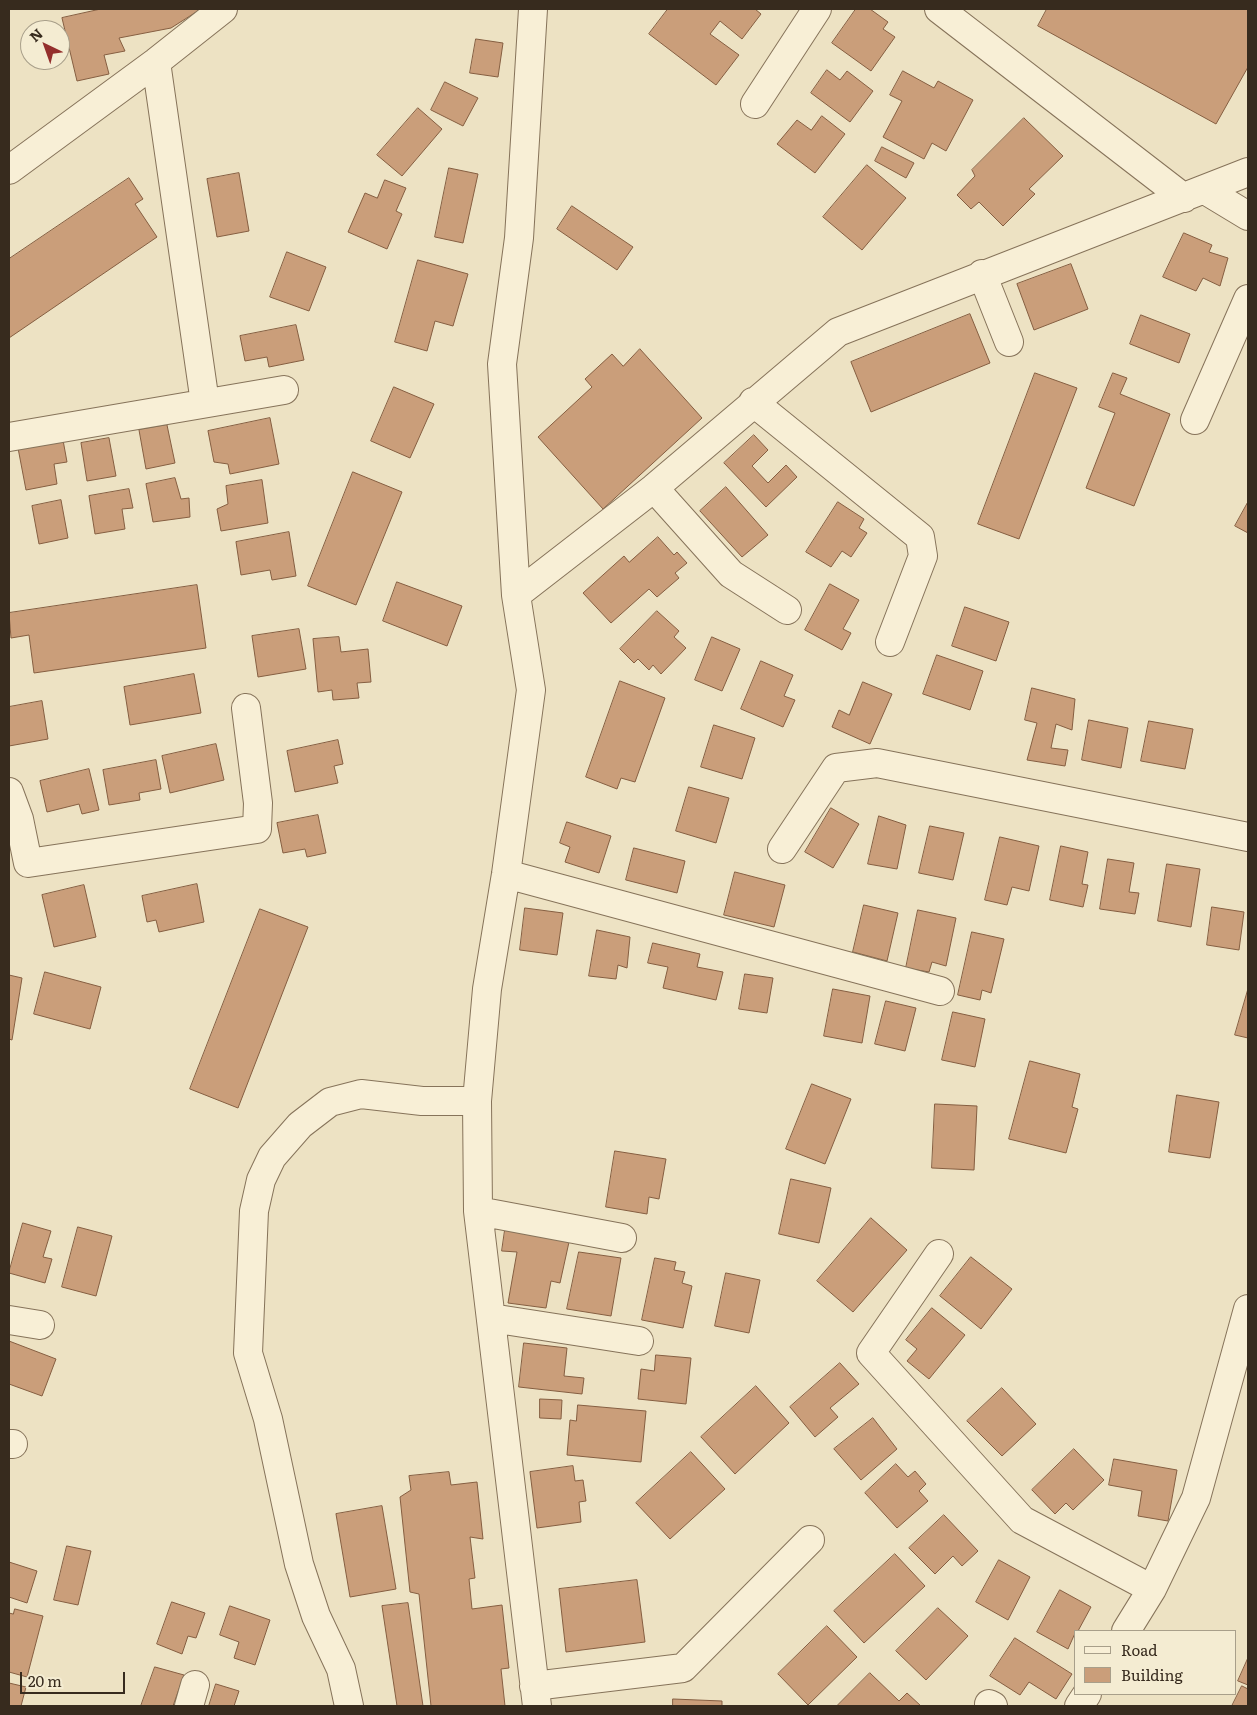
<!DOCTYPE html>
<html>
<head>
<meta charset="utf-8">
<style>
	body { margin:0 }
	#map { position:relative; width:1257px; height:1715px; overflow:hidden; background:#ede2c3; font-family:Literata,serif }
	canvas { display:block }
	.frame { position:absolute; inset:0; border:10px solid #372b1e; pointer-events:none }
	.legend { position:absolute; left:1074px; top:1630px; width:162px; height:65px; box-sizing:border-box; background:#f4ecd2; border:1px solid #a89f8a; margin:0; padding:6px 9px; list-style:none; font-size:15px; color:#372b1e }
	.legend li { display:flex; align-items:center; gap:10px; height:25px }
	.legend b { width:25px; border:1px solid #a89f8a }
	.north { position:absolute; left:20px; top:20px; width:50px; height:50px; box-sizing:border-box; background:#f4ecd2; border:1px solid #a89f8a; border-radius:50%; rotate:318deg; font-size:14px; font-weight:700; line-height:20px; text-align:center; color:#372b1e }
	.north::after { content:''; display:block; margin:auto; width:18px; height:22px; background:#942f2c; clip-path:polygon(50% 0,100% 100%,50% 72%,0 100%) }
	.scale { position:absolute; left:20px; top:1672px; width:105px; height:22px; box-sizing:border-box; border:2px solid #372b1e; border-top:0; padding-left:6px; font-size:15px; line-height:18px; white-space:nowrap; color:#372b1e; -webkit-text-stroke:4px #f4ecd2; paint-order:stroke }
</style>
</head>
<body>
<div id="map">
<canvas width="1257" height="1715"></canvas>
<div class="frame"></div>
<ul class="legend">
<li><b style="height:6px;background:#f8efd6"></b>Road</li>
<li><b style="height:14px;background:#ca9e7a"></b>Building</li>
</ul>
<div class="north">N</div>
<div class="scale">20 m</div>
</div>
<script>
const g = document.querySelector('canvas').getContext('2d');
g.lineJoin = 'round';
function paint(path, color) {
  g.fillStyle = color;
  g.fill(path, 'evenodd');
}
function stroke(path, color, width, dash) {
  g.strokeStyle = color;
  g.lineWidth = width;
  g.lineCap = dash ? 'butt' : 'round';
  g.setLineDash(dash || []);
  g.stroke(path);
}
const building = new Path2D(`
	M101,9H201L171,28L119,38L125,51L104,55L109,74L77,81L62,18Z
	M668,9H755L761,14L742,39L720,21L710,34L739,55L716,85L649,34Z
	M856,9H870L888,22L883,29L895,37L871,71L832,43Z
	M1047,9H1248V67L1216,124L1038,26Z
	M476,39L503,43L498,77L470,73Z
	M827,70L840,80L847,71L873,91L850,122L811,93Z
	M903,71L934,88L938,81L973,100L946,151L932,143L924,159L883,137L902,101L890,95Z
	M445,82L478,98L463,126L431,110Z
	M418,108L442,129L402,176L377,155Z
	M822,116L845,134L815,173L777,144L797,120L811,130Z
	M1024,118L1063,156L1029,189L1035,194L1003,226L979,202L971,209L957,195L975,176L972,170Z
	M882,147L914,163L906,178L875,161Z
	M867,165L906,198L862,250L823,217Z
	M449,168L478,174L463,243L435,237Z
	M239,173L249,231L217,237L207,179Z
	M129,178L143,199L135,204L157,237L9,338V259Z
	M385,180L406,188L396,211L402,214L387,249L348,232L365,193L377,198Z
	M572,206L633,247L617,270L557,229Z
	M1184,233L1212,245L1209,252L1228,258L1220,286L1203,278L1196,291L1163,277Z
	M287,252L326,267L309,311L270,297Z
	M418,260L468,274L453,326L435,321L427,351L395,342Z
	M1071,264L1088,309L1034,330L1017,284Z
	M970,314L990,363L871,412L851,362Z
	M1141,315L1190,334L1179,363L1130,344Z
	M296,325L304,360L269,367L267,357L245,361L240,336Z
	M640,349L702,418L603,509L538,437L592,387L585,379L612,354L623,366Z
	M1035,373L1077,388L1019,539L978,524Z
	M1113,373L1127,378L1120,394L1170,414L1134,506L1086,488L1115,413L1099,407Z
	M394,387L434,404L410,458L371,441Z
	M270,418L279,464L230,474L228,464L214,462L208,431Z
	M167,425L175,463L146,469L139,430Z
	M754,435L768,450L752,466L768,483L786,465L797,477L766,507L724,463Z
	M109,438L116,476L87,481L81,443Z
	M63,440L67,462L54,464L57,484L26,490L18,448Z
	M353,472L402,492L356,605L308,586Z
	M175,478L181,499L189,498L190,517L153,522L146,484Z
	M262,480L268,523L221,531L217,509L228,504L226,486Z
	M726,487L768,535L742,557L700,511Z
	M129,489L133,508L122,509L125,529L95,534L89,496Z
	M61,500L68,538L39,544L32,506Z
	M838,502L864,519L859,528L867,533L851,557L842,551L831,567L806,552Z
	M1248,502V533L1235,526Z
	M289,532L296,576L272,580L270,570L241,575L236,542Z
	M658,537L674,555L677,552L687,563L675,573L679,578L657,597L649,589L611,623L583,593L624,556L629,562Z
	M397,582L462,606L447,646L383,621Z
	M830,584L859,600L843,629L851,633L842,650L805,630Z
	M197,585L206,648L34,673L29,635L11,638L9,613Z
	M965,607L1009,622L996,661L952,646Z
	M657,611L679,631L674,637L686,648L661,674L653,665L649,670L638,659L634,663L620,649Z
	M299,629L306,669L258,677L252,636Z
	M339,637L341,652L368,649L371,682L357,683L359,698L333,700L332,690L318,692L313,639Z
	M712,637L740,649L722,691L695,680Z
	M937,655L983,671L970,710L923,694Z
	M761,661L793,675L784,696L795,700L783,727L741,709Z
	M194,674L201,713L130,725L124,687Z
	M620,681L665,698L635,782L621,778L617,789L586,777Z
	M863,682L892,694L870,744L832,727L839,710L849,715Z
	M1032,688L1075,699L1072,730L1056,724L1051,748L1068,750L1065,766L1027,760L1037,723L1025,720Z
	M42,701L48,739L9,746V707Z
	M1089,720L1128,728L1121,768L1082,760Z
	M1149,721L1193,729L1185,769L1141,761Z
	M714,725L755,738L742,779L701,767Z
	M338,740L343,764L334,766L338,783L295,792L287,751Z
	M216,744L224,780L170,793L162,756Z
	M156,760L161,789L139,793L140,800L109,805L103,770Z
	M89,769L99,810L82,814L79,804L47,812L40,781Z
	M689,787L729,798L716,843L676,831Z
	M831,808L859,824L833,868L805,852Z
	M318,815L326,853L307,857L305,849L283,853L277,823Z
	M879,816L906,825L897,869L868,864Z
	M567,822L611,836L599,873L565,862L570,847L560,843Z
	M930,826L964,833L953,880L919,873Z
	M1000,837L1039,846L1029,891L1012,887L1007,905L985,900Z
	M1061,846L1088,852L1082,884L1088,885L1083,907L1050,900Z
	M634,848L685,861L677,893L626,880Z
	M1108,859L1134,863L1129,892L1139,893L1135,914L1100,909Z
	M1167,864L1200,869L1191,927L1158,921Z
	M735,872L785,885L774,927L724,915Z
	M197,884L204,922L159,932L156,920L147,922L142,896Z
	M84,885L96,937L54,947L42,895Z
	M864,905L898,913L887,961L853,952Z
	M1212,907L1244,912L1239,950L1207,945Z
	M525,908L563,913L557,955L520,950Z
	M260,909L308,927L238,1108L190,1089Z
	M918,910L956,918L946,966L932,962L929,972L906,968Z
	M597,930L630,937L627,968L618,965L616,979L589,976Z
	M972,932L1004,939L991,993L982,990L980,1000L958,995Z
	M653,943L700,954L697,967L723,972L716,1000L663,988L668,967L648,963Z
	M45,972L101,987L90,1029L34,1014Z
	M745,974L773,978L767,1013L739,1009Z
	M9,975L22,978L12,1040L9,1039Z
	M833,989L870,996L862,1043L824,1036Z
	M1248,989V1038L1235,1035Z
	M886,1001L916,1008L905,1051L875,1044Z
	M953,1012L985,1019L975,1067L942,1060Z
	M1030,1061L1080,1074L1072,1107L1078,1109L1066,1153L1009,1139Z
	M812,1084L851,1099L825,1164L786,1149Z
	M1177,1095L1219,1102L1210,1158L1169,1152Z
	M935,1104L977,1106L974,1170L932,1168Z
	M615,1151L666,1159L659,1199L649,1197L647,1214L606,1207Z
	M791,1179L831,1188L819,1243L779,1234Z
	M871,1218L907,1250L853,1312L817,1281Z
	M23,1223L51,1231L43,1257L52,1259L45,1283L9,1273Z
	M78,1227L112,1236L96,1296L62,1287Z
	M505,1230L569,1242L560,1283L551,1281L546,1308L508,1303L517,1252L502,1251Z
	M579,1252L621,1258L611,1316L567,1309Z
	M971,1257L1012,1289L981,1329L940,1296Z
	M655,1258L676,1262L674,1270L685,1272L682,1283L692,1286L683,1328L642,1320Z
	M726,1273L760,1280L749,1333L715,1326Z
	M932,1308L965,1335L929,1379L907,1361L917,1349L906,1340Z
	M9,1341L56,1359L42,1396L9,1384Z
	M524,1343L567,1348L564,1376L584,1378L582,1394L519,1387Z
	M656,1355L691,1358L686,1404L638,1399L641,1369L654,1371Z
	M840,1363L859,1384L830,1408L838,1417L815,1437L790,1407Z
	M756,1386L789,1423L735,1474L701,1437Z
	M1002,1388L1036,1424L1002,1456L967,1421Z
	M540,1399L562,1400L561,1419L540,1418Z
	M578,1405L646,1411L641,1462L567,1455L570,1420L576,1421Z
	M873,1418L897,1449L861,1480L834,1449Z
	M1074,1449L1104,1480L1073,1510L1066,1503L1055,1514L1032,1490Z
	M691,1452L725,1489L670,1539L636,1503Z
	M1114,1459L1177,1470L1168,1521L1138,1516L1142,1491L1109,1485Z
	M896,1464L908,1477L915,1471L926,1484L919,1491L928,1501L897,1528L865,1493Z
	M573,1466L575,1481L583,1480L586,1501L579,1502L581,1522L537,1528L530,1472Z
	M449,1472L451,1485L477,1482L483,1539L470,1537L475,1578L469,1579L472,1609L502,1605L509,1668L501,1669L505,1706H431L419,1594L410,1592L400,1497L411,1490L409,1476Z
	M382,1506L396,1589L350,1597L336,1514Z
	M944,1515L978,1551L962,1566L953,1556L935,1574L909,1548Z
	M67,1546L91,1551L78,1605L54,1600Z
	M895,1554L925,1586L864,1643L834,1611Z
	M999,1560L1030,1577L1008,1620L976,1602Z
	M9,1562L37,1571L27,1603L9,1597Z
	M637,1580L645,1642L566,1652L559,1589Z
	M1060,1590L1091,1607L1078,1631H1076L1068,1649L1037,1632Z
	M172,1602L205,1613L196,1638L188,1636L182,1654L157,1644Z
	M408,1603L423,1706H397L382,1606Z
	M230,1606L270,1620L255,1665L234,1658L239,1642L220,1635Z
	M938,1608L968,1636L926,1680L896,1651Z
	M15,1609L43,1616L27,1677L9,1672V1613L13,1614Z
	M827,1626L857,1657L808,1705L778,1674Z
	M1015,1638L1072,1674L1056,1699L1029,1682L1020,1695L990,1676Z
	M1248,1658V1685L1238,1681Z
	M155,1667L184,1675L173,1706H141Z
	M870,1673L899,1701L907,1693L921,1706H837Z
	M9,1683L26,1687L21,1706H9Z
	M216,1684L239,1691L234,1706H209Z
	M1242,1686L1248,1689V1706H1232Z
	M673,1699L722,1701V1706H673Z`);
paint(building, '#ca9e7a');
stroke(building, '#855e41', 1);
const minor = new Path2D(`
	M533,9L519,238L502,364L516,595L531,690L506,874L487,989L477,1101L478,1211L537,1706
	M939,9L1184,198
	M156,62L205,403
	M755,104L817,9
	M9,170L156,62L223,9
	M1205,190L1248,216
	M982,274L1009,342
	M753,402L920,537L923,556L890,642
	M1195,420L1248,299
	M9,437L284,390
	M654,488L731,574L787,610
	M516,595L654,488L838,332L1248,172
	M9,792L19,819L28,863L257,829L258,803L246,708
	M782,849L836,768L877,763L1248,837
	M506,874L940,991
	M478,1211L622,1238
	M939,1254L871,1353L1022,1520L1152,1589
	M491,1318L639,1341
	M9,1320L40,1325
	M9,1444H13
	M1126,1631L1152,1589L1196,1498L1248,1309
	M534,1686L683,1668L810,1540
	M989,1704L993,1706
	M189,1706L195,1685
	M349,1706L341,1669L316,1616L299,1564L268,1419L248,1353L254,1211L261,1180L272,1157L300,1125L330,1102L361,1094L422,1101H477
	M1079,1706L1087,1694`);
stroke(minor, '#86735a', 30);
stroke(minor, '#f8efd6', 28);
</script>
</body>
</html>
